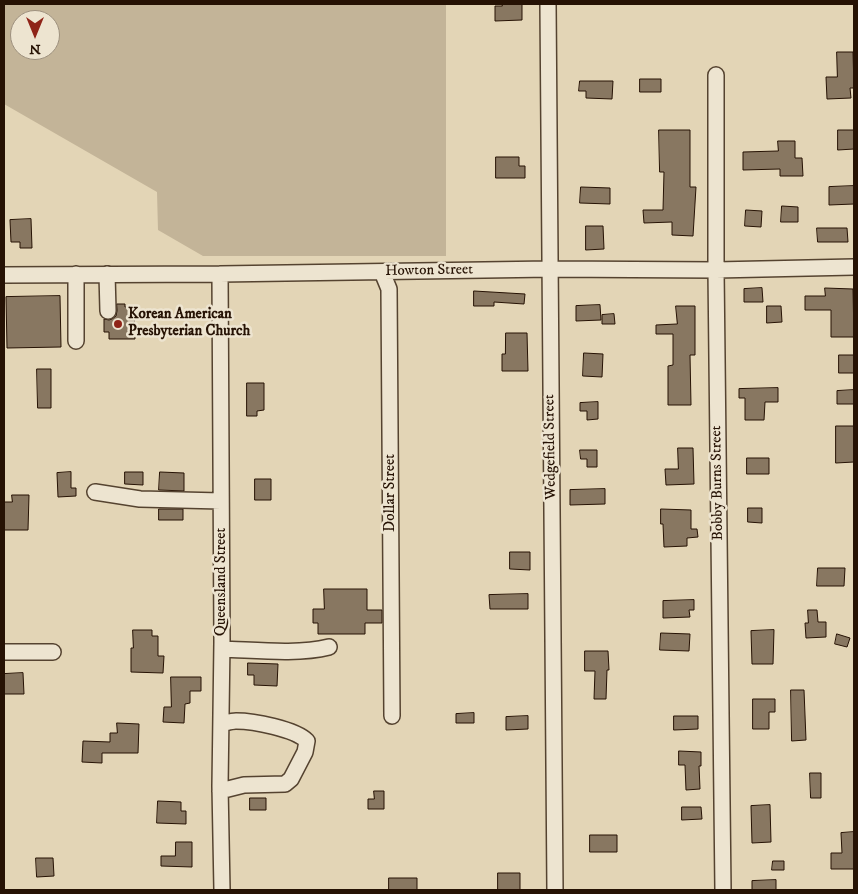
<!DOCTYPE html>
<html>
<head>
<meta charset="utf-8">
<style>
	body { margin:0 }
	#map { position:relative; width:858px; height:894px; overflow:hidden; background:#e3d5b6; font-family:"IM FELL DW Pica",serif }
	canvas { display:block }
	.frame { position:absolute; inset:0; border:5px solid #261204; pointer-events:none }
	.north { position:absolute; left:10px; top:10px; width:50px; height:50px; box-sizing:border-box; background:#ede4d0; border:1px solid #9d907e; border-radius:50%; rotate:180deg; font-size:14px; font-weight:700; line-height:20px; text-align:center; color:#261204 }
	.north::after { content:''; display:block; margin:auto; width:18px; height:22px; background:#8f2418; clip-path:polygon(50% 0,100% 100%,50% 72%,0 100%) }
</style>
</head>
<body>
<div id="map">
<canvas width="858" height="894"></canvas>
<div class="frame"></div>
<div class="north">N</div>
</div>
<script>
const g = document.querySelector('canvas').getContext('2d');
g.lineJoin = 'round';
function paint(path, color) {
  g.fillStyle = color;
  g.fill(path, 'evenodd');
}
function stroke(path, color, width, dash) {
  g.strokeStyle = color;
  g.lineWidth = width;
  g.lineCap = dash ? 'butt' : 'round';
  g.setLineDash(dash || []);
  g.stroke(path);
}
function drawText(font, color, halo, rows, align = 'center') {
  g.font = font + ' "IM FELL DW Pica",serif';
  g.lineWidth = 5;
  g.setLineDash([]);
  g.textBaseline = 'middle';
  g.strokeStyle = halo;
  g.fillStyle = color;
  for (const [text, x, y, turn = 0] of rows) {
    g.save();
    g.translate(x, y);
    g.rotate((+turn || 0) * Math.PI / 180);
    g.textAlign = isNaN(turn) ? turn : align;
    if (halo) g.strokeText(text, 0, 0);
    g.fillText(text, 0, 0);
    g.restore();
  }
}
paint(new Path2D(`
	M4,4H446V256H203L158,230L157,192L4,104ZM20,20H50V50H20Z`), '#c3b498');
const building = new Path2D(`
	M502,4H522V20L495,21V6H502Z
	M837,52H853L854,88H850L851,98L827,99L826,77H837Z
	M640,79H661V92H640Z
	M580,81H613L612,99L586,98V91H579Z
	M659,130H690V187H696L693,236L672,235V222L644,223L643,210H663L664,172H660Z
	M838,130H854V149L838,150Z
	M778,141H795V158H802L803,176H780V169L743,170V152L778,151Z
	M496,157H519V166H525V178H496Z
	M854,186V204L829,205V187Z
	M581,187L610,188V204L580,203Z
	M782,206L798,207V222H781Z
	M746,210L762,211L761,227L745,226Z
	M31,219L32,248H20V242H11L10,220Z
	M586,226H603L604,249L586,250Z
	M817,228H847L848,242H818Z
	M762,288L763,302H744V289Z
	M825,288L853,289L854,337H831V310H805V296H825Z
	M474,291L525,294L524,304L494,302V306H474Z
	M60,296L61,347L7,348L6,297Z
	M117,304H125V307H134L135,339H109V332H104V319L109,320L112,319L116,316L117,311Z
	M600,305L601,320L576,321V306Z
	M676,306H695V355H690L691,405H668V366L673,365V334H656V325L677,324Z
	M767,306H781L782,322L767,323Z
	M614,314L615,324H602V315Z
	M506,333H527L528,371H502V354H505Z
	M584,353L603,354L602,377L583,376Z
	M839,355H854V373H839Z
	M37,369H51V408H38Z
	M247,383H264V410L257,411V416H247Z
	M778,388V402H765L764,420H745V398H739V389Z
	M854,390V404H837V391Z
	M598,402V419L587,420V411H580V403Z
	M836,426H854V462L836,463Z
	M678,448H693L694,484L666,485L665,469H678Z
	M580,450H597V467H587V459H581Z
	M747,458H769V474H747Z
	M71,472V488H76V496L58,497L57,473Z
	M125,472H143V485L125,484Z
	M160,472L184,473V491L159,490Z
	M255,479H271V500H255Z
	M605,489V504L570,505V490Z
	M12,495H29L28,530H4V502H12Z
	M748,508H762V523L748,522Z
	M159,509H183V520H159Z
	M661,509L691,510V529H697L698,537L687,538V546L664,547L663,524H661Z
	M510,552H530V570L510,569Z
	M818,568H845L844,586H817Z
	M324,589H367V610H382V623H365V634H318V623H313V609H324Z
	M528,594V609H490L489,595Z
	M694,600V610H689L690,617L663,618V601Z
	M808,610H817L818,622H826V637L806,638L805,623H808Z
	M133,630H152V636H158V656H164L163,673L131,672V648H133Z
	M774,630L773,664H752L751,631Z
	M661,633L690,634L689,651L660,650Z
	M837,634L850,638L847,647L835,644Z
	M585,651H608L609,670H607L606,699H594L595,671H585Z
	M248,663L278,664L277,686L254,685V675H248Z
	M23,673L24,694H4V674Z
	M171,677H201V691H190V703L185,704L184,723L163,722L164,707H171Z
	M791,690H804L806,740L792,741Z
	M753,699H775V712H769V729H753Z
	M474,713V723H456V714Z
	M528,716V729L506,730V717Z
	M674,716H698V729L674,730Z
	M117,723L139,724L138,753H102V763L82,762L83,741L110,742V733H117Z
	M679,751L701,752V766H699L700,789L686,790L685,765H679Z
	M810,773H821V798H811Z
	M374,791H384V809H368V799H374Z
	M250,798H266V810H250Z
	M158,801L181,802V811H186V824L157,823Z
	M770,805L771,842L752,843L751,806Z
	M682,807H701L702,819L682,820Z
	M854,832V869H831V853H842L841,833Z
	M590,835H617V852H590Z
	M176,842H192V867L161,866V856H175Z
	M36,858H53L54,876L37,877Z
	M773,861H784V870H772Z
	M498,873H520V890H498Z
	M389,878H417V890H389Z
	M776,880V890H752V881Z`);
paint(building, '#887761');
stroke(building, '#261204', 1);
const minor = new Path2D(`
	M548,4L555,890
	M716,75V270L723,890
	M382,272L389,289L392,716
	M107,274L108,311
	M220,274L222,642L220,786L222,890
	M4,275L220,274L550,269L716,270L854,267
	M76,341V274
	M95,492L140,499L221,501
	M222,649C255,650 297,655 329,647
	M4,652H53
	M220,791L244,785L285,784L291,779L305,752L307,741C295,729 254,721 236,721C231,721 226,723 221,724`);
stroke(minor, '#554330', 18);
stroke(minor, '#ede4d0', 15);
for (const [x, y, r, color] of [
	[118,324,5,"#8f2418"]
]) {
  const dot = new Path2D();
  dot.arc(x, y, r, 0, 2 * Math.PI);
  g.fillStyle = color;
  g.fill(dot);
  stroke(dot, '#ede4d0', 2);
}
drawText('15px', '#261204', '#ede4d0', [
	["Howton Street",429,271,-1],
	["Wedgefield Street",551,447,-91],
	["Bobby Burns Street",718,483,-91],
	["Dollar Street",391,493,-90],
	["Queensland Street",222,582,-90]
]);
drawText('bold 15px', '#261204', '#ede4d0', [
	["Korean American",128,315],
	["Presbyterian Church",128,332]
], 'left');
</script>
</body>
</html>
